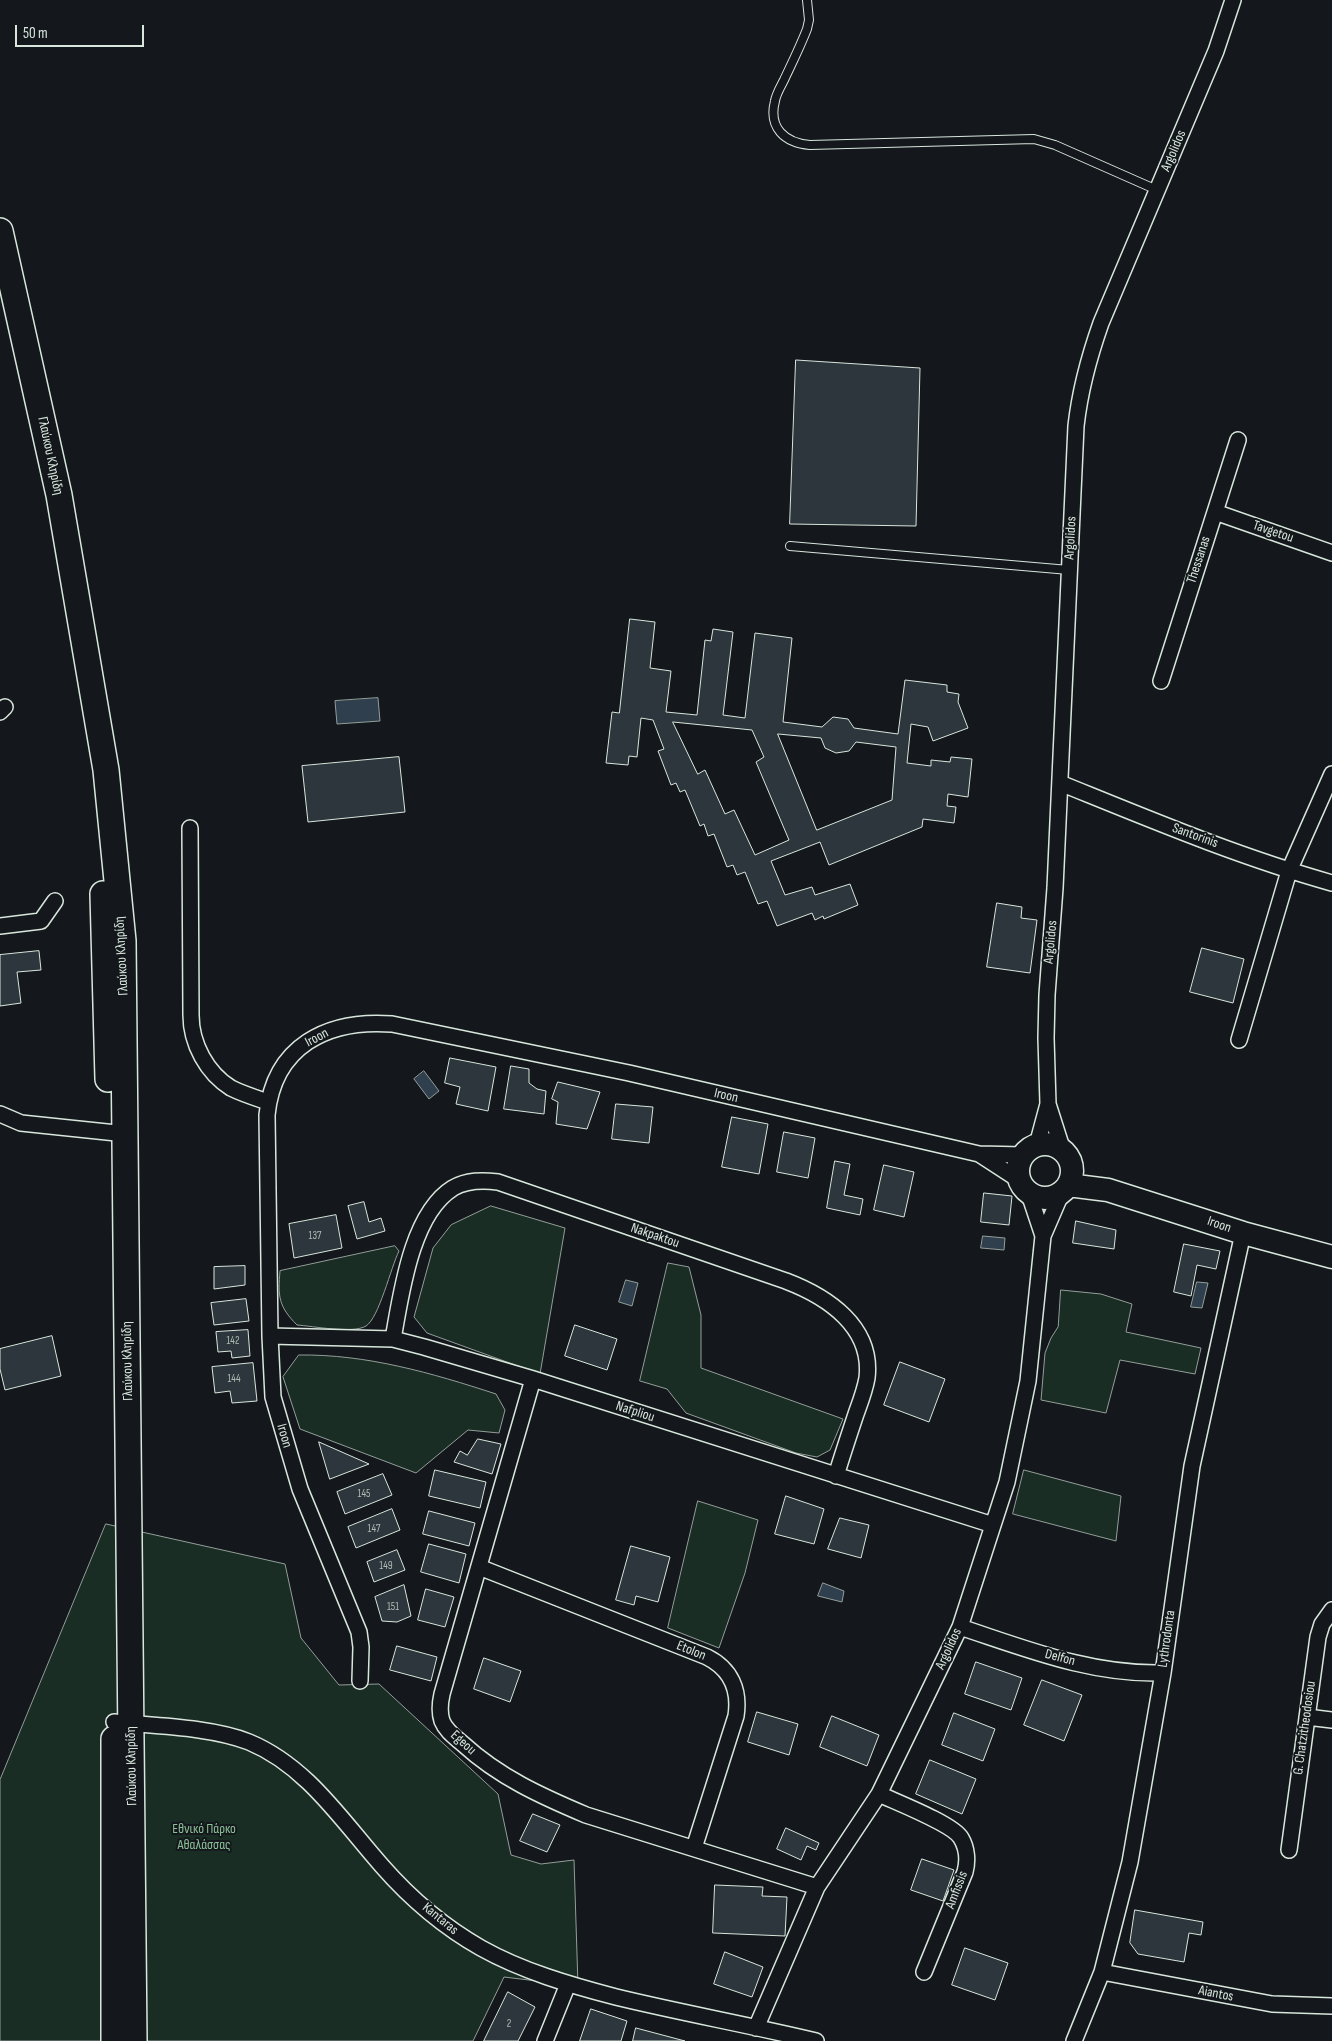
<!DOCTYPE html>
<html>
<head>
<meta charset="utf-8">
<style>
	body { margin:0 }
	#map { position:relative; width:1332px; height:2041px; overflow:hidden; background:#14181c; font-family:"Sofia Sans Condensed",sans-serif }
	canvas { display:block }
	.scale { position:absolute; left:15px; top:25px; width:129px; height:22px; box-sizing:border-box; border:2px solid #d8e6dc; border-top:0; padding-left:6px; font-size:15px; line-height:18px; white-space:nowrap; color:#d8e6dc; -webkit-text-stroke:4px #14181c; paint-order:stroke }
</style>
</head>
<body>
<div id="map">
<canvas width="1332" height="2041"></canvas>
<div class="scale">50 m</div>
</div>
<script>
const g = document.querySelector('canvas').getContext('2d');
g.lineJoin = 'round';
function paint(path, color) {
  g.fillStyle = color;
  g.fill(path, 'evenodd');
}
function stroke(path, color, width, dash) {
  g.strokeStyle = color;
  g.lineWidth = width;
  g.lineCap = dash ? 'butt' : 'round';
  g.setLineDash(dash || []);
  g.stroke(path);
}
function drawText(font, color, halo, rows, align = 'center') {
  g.font = font + ' "Sofia Sans Condensed",sans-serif';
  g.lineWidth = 4;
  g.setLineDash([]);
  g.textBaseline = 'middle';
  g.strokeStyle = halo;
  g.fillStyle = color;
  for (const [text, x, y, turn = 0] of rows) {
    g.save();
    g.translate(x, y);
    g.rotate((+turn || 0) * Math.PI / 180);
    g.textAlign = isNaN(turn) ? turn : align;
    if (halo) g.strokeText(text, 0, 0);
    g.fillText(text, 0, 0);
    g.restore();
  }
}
const green = new Path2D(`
	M491,1206L565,1228L540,1374L427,1333L414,1317L433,1248L451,1225Z
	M395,1246L399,1251C391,1267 379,1318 366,1326C353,1334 312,1326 297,1325C278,1306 278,1296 280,1271Z
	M668,1263L689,1267L701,1315V1368L843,1419L830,1450L817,1457L796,1453L686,1413L667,1389L640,1381Z
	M1061,1290L1101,1294L1132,1304L1126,1332L1201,1348L1195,1374L1120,1360L1106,1413L1041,1400L1045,1353L1051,1338L1058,1327Z
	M299,1355C366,1354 432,1373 496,1394L505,1410L499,1433L468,1430L416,1473L300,1429L283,1377Z
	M1024,1470L1121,1496L1116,1541L1013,1514Z
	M698,1501L758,1520L745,1573L719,1648L668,1628Z
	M106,1524L285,1564L301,1638L339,1685L379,1684L498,1794L511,1855L541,1864L574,1860L578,1986L504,1977L473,2041H0V1780Z`);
paint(green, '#1a2d24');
stroke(green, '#939e99', 1);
const water = new Path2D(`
	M378,698L380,721L337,724L335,701Z
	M424,1071L439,1091L429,1099L414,1079Z
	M983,1236L1005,1238L1004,1250L981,1248Z
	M626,1280L638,1283L632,1306L619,1302Z
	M1197,1282L1208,1283L1202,1308L1191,1307Z
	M823,1583L844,1591L842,1602L818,1596Z`);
paint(water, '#2f3f4d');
stroke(water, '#939e99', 1);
const building = new Path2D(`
	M796,360L920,368L916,526L790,524Z
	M630,619L655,622L650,668L671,671L666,712L697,715L705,640L711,641L713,629L733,632L723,715L745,718L755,633L792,638L783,722L822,727L833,717L848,719L854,728L898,734L905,680L947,685V692L959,694L958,702L968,728L933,741L928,727L911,724L907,763L931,766V760L950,762L951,757L972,759L968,797L948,794L947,806L956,807L954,823L923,819L922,827L829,865L820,842L771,861L785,895L812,887L815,895L850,884L858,905L824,919L823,916L815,920L812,913L777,926L767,901L758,904L745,872L737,875L733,865L727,867L714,834L708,836L704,824L700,826L685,790L680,792L676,783L671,785L658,751L664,749L653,720L641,718L637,757L629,756L628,765L606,763L612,712L619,713ZM673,722L752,730L764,757L756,762L789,840L755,855L734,810L725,814L705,770L698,774ZM778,734L821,738L825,748L836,753L849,751L856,742L896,747L892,800L817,830Z
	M399,757L405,812L308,822L302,766Z
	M997,903L1022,907L1021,918L1037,920L1030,973L987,967Z
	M1202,948L1244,959L1233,1003L1190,992Z
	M39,951L41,970L17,972L21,1003L0,1006V955Z
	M450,1058L496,1067L488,1111L456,1104L460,1087L445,1083Z
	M511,1066L529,1069V1083L537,1089L546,1091L544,1114L504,1109Z
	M558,1082L600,1092L587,1129L556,1124L558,1102L552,1099Z
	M616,1104L653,1107L649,1143L612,1139Z
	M732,1117L768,1124L759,1174L722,1167Z
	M784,1132L815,1138L808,1178L777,1172Z
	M835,1161L850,1164L844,1195L863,1199L860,1215L827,1208Z
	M884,1165L914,1172L904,1217L874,1210Z
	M984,1193L1012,1196L1009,1225L981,1222Z
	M364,1202L369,1222L381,1218L385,1231L357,1239L348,1206Z
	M336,1215L342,1248L294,1258L289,1224Z
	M1076,1221L1116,1230L1114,1249L1073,1243Z
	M1184,1244L1220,1251L1216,1269L1197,1265L1191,1296L1174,1292Z
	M245,1266V1285L214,1289V1267Z
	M246,1299L249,1321L214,1325L211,1303Z
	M575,1325L617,1339L607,1370L565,1356Z
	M248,1330L250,1356L232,1358L231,1351L218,1352L216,1332Z
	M52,1336L61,1376L5,1390L0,1369V1349Z
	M900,1362L945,1379L929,1422L884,1405Z
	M253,1363L257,1401L232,1403L230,1391L215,1393L212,1367Z
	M478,1439L501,1444L492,1474L454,1462L460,1451L467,1455Z
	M319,1442L369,1464L330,1479Z
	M435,1470L486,1482L480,1508L429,1496Z
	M383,1474L392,1495L345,1514L337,1492Z
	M786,1496L824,1509L814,1544L775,1534Z
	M392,1509L400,1530L356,1548L348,1527Z
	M429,1511L475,1523L469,1546L423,1534Z
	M840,1518L869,1525L861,1558L828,1549Z
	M429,1544L466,1554L459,1583L421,1572Z
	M631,1546L670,1557L658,1602L636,1596L634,1605L616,1600Z
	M397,1550L405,1570L374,1582L367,1562Z
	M404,1585L411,1616L397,1622L382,1621L375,1597Z
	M426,1589L454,1597L445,1627L418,1620Z
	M397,1646L437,1657L431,1681L390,1670Z
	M484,1658L521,1671L510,1702L474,1689Z
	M976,1662L1022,1678L1011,1710L965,1694Z
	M1042,1680L1082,1695L1064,1741L1024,1725Z
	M757,1712L798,1724L789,1755L748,1742Z
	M954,1713L995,1729L983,1761L942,1745Z
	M832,1716L879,1735L867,1766L820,1747Z
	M930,1760L976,1779L962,1814L916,1794Z
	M533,1814L560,1825L547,1852L520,1841Z
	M786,1828L819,1843L816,1850L807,1846L801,1860L777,1849Z
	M922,1859L954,1870L943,1901L911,1890Z
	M715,1885L763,1887L762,1896L787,1897L785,1936L713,1933Z
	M1135,1910L1203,1922L1201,1935L1189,1933L1184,1962L1138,1954L1130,1943Z
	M965,1948L1008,1963L995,2000L952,1985Z
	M725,1952L763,1967L752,1997L714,1984Z
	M508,1992L535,2007L518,2041H484Z
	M591,2009L627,2021L621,2041H580Z
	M636,2028L685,2041H633Z`);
paint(building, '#2c363c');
stroke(building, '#d8e6dc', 1);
const lane = new Path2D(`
	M807,0L809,20L807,29C800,47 792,63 784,80C781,86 776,94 775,101C768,128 785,143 810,145L1034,139L1055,145L1157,190
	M790,546L1069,570`);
const street = new Path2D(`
	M1215,512L1332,553
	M1161,681L1238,440
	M0,712L5,707
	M1060,783C1149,819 1239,857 1332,883
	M190,828L191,1015C191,1044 207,1073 231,1088C243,1094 256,1098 268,1102
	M0,926L41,921L55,901
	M1239,1040L1289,871L1332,774
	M0,1114L21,1123L126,1134
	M1037,1145L1048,1104
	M1063,1151L1048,1104L1046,1038L1047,995L1055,888L1076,426C1080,390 1089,357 1101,323L1216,51L1233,0
	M979,1154L1019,1180
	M1029,1194L1043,1236
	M270,1336L393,1339L424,1347L533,1379L993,1525
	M393,1339C401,1295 411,1214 453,1188C467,1180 482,1180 498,1182L786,1281C828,1297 873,1327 867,1378C865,1390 860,1403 856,1414C849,1435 842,1456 836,1476
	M533,1379L442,1694C440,1703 439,1712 442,1721C446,1731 455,1737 463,1744C499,1777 541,1796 586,1815L817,1887
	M479,1567L707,1657C731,1669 740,1690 736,1716L694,1848
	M960,1627C1027,1649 1091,1675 1163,1673
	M360,1681L361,1647L359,1632L300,1489L273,1397L270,1336L267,1115C274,1046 327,1019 392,1024L629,1073L979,1154L1023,1155
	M1307,1717L1332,1720
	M114,1722C155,1726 211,1727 249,1742C307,1766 342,1821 382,1866C410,1898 444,1927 481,1948C522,1971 570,1985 616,1997C682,2013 749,2025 816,2041
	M879,1794C896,1802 953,1824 961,1838C967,1848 968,1861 965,1872L924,1972
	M1289,1850L1318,1637L1322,1624L1332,1610
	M1102,1972L1272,2004L1332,2006
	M756,2028L817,1887L879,1794L960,1627L1007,1482L1028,1381L1043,1236L1062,1192
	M545,2041L568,1984
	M1074,2041L1102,1972L1130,1862L1163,1673L1192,1466L1243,1233`);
const secondary = new Path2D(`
	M1018 1171a27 27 0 1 1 54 0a27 27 0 1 1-54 0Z
	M1068,1185L1108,1190L1243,1233L1332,1257`);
const primary = new Path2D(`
	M0,231L59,495L106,770L123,941L134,2041
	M103,894L108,1079
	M114,2041V1739`);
stroke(lane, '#d8e6dc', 10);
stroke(street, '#d8e6dc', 18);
stroke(secondary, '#d8e6dc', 25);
stroke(primary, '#d8e6dc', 28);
stroke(lane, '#14181c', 8);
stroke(street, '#14181c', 15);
stroke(secondary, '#14181c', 22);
stroke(primary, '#14181c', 25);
drawText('11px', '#adbab4', null, [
	["137",315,1236],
	["142",233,1341],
	["144",234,1379],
	["145",364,1494],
	["147",374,1529],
	["149",386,1566],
	["151",393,1607],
	["2",509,2024]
]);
drawText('14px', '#d8e6dc', '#14181c', [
	["Argolidos",1174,151,-67],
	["Γλαύκου Κληρίδη",50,456,78],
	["Tavgetou",1273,532,19],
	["Argolidos",1071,538,-87],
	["Thessanas",1199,560,-72],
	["Santorinis",1195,836,20],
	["Argolidos",1051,942,-85],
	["Γλαύκου Κληρίδη",122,956,-93],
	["Iroon",317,1038,-28],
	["Iroon",726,1096,13],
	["Iroon",1219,1225,19],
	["Nakpaktou",655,1236,19],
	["Γλαύκου Κληρίδη",128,1361,-91],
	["Nafpliou",635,1412,18],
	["Iroon",284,1436,74],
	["Lythrodonta",1167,1639,-82],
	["Argolidos",949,1649,-65],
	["Etolon",691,1651,22],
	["Delfon",1060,1658,15],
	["G. Chatzitheodosiou",1305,1728,-82],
	["Egeou",463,1743,42],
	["Γλαύκου Κληρίδη",132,1766,-91],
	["Amfissis",957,1890,-69],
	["Kantaras",440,1919,39],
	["Aiantos",1216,1994,11]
]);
drawText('14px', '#8ac095', '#14181c', [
	["Εθνικό Πάρκο",204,1829],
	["Αθαλάσσας",204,1845]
]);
</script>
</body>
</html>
